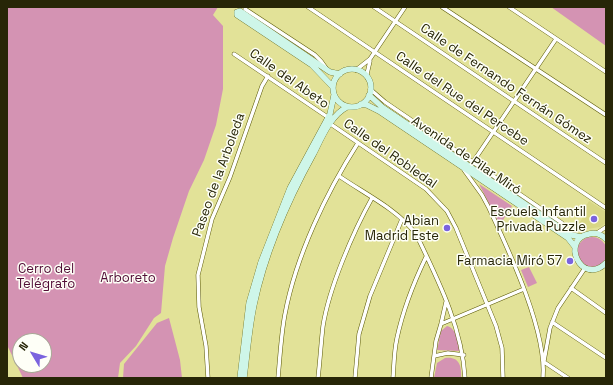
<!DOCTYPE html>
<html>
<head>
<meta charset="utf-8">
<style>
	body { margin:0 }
	#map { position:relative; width:613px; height:385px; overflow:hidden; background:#e2e298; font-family:"Space Grotesk",sans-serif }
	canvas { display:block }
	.frame { position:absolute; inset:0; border:8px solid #272607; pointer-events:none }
	.north { position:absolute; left:12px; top:333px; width:40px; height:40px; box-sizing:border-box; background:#fefff7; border:1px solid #a8a897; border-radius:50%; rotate:308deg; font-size:11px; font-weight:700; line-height:16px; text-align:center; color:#272607 }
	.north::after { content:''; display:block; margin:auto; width:14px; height:18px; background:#7a63de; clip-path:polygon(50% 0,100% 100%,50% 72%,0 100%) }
</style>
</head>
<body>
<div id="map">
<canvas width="613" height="385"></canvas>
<div class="frame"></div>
<div class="north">N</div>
</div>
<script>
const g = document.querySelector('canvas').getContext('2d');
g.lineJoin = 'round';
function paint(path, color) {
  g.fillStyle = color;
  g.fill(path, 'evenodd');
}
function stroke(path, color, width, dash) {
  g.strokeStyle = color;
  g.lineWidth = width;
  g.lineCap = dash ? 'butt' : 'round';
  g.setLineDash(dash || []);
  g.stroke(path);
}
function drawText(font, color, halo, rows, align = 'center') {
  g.font = font + ' "Space Grotesk",sans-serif';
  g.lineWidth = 3;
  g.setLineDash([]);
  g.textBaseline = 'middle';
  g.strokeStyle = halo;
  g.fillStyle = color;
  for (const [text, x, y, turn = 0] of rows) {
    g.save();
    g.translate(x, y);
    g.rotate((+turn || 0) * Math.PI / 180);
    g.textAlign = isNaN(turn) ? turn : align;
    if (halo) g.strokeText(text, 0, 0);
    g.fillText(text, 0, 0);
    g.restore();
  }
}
paint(new Path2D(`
	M589,201L606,212V223L600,227L587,229L580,232L575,229L584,216L581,214Z`), '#d8d785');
paint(new Path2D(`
	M7,7H218L213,15L223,26V89L216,125L204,160L189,191L173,238L165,266L161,313L154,318L136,346L120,363L118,378H23L7,345ZM20,341H44V365H20Z
	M551,7H606V46Z
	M479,184L512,206L501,223L498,221Z
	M577 252a15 15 0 1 1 30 0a15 15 0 1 1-30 0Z
	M529,267L537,283L528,287L521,270Z
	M169,318L180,360L182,378H123L124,364L157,323Z
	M447,326C456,328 460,343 459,351L437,350L441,331Z
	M445,358C459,356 462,366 461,378H434L437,363Z`), '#d493b3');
const street = new Path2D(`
	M308,7L606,208
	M374,7L606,163
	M442,7L606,115
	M509,7L606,72
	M245,9L315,55L321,61L326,68
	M234,54L326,116L332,125L426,189L447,211L456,228L496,326L502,348L503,378
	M356,70L370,59L405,7
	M368,79L367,74L370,61
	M370,89L385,102L562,223L566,231
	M473,162L556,39
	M464,170L482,195L489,208C509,251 547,331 543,378
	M339,176C365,194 397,209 416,234C438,280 462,327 465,378
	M597,233L606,227
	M571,288L606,313
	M552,322L606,358
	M441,324L446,302
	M434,356L448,353L464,355
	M544,361L550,328L558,308L585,268
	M544,362L568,378
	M208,378L206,346L199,307L198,275L212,219L230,177L262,86L268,76
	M278,378C280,357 281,335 285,314C296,256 326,193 358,143
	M318,378C320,361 321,343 323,326C329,288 353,232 372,198
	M355,378L359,334L370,296L402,219
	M393,378C394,365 394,351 397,338C403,310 414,282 426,257
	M431,378L436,341L441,324L524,289`);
const secondary = new Path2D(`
	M237,12V15L312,65L333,87
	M237,12L240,11L330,72L340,74
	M333 88a19 19 0 1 1 38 0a19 19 0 1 1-38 0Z
	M369,95L382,107L559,227L572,235L581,237
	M361,104L367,105L379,111L568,238L575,247
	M606,239C601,234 596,232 589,234C560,239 581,287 606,263
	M240,378L249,303L261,262L290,188L330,114L334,95
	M244,378C247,354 249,329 254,305C265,252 288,200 314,153C322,137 331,115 347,107`);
stroke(street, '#5a5804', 4.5);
stroke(secondary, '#5a5804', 6);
stroke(street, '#fff', 3.5);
stroke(secondary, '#cef6e9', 5.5);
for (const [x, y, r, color] of [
	[594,219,4,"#7a63de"],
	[447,228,4,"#7a63de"],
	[570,261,4,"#7a63de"]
]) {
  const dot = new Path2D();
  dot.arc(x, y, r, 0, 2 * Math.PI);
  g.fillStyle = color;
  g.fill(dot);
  stroke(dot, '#fefff7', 1.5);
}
drawText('13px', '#272607', '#fefff7', [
	["Calle del Abeto",289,79,35],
	["Calle de Fernando Fernán Gómez",506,84,34],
	["Calle del Rue del Percebe",462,99,34],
	["Calle del Robledal",390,154,35],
	["Avenida de Pilar Miró",466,156,34],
	["Paseo de la Arboleda",219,175,-70]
]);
drawText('13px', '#272607', '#fefff7', [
	["Escuela Infantil",586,212],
	["Privada Puzzle",586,227],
	["Abian",439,221],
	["Madrid Este",439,236],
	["Farmacia Miró 57",562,261]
], 'right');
drawText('13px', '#510d36', '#fefff7', [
	["Cerro del",46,269],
	["Telégrafo",46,284],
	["Arboreto",128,278]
]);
</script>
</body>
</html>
